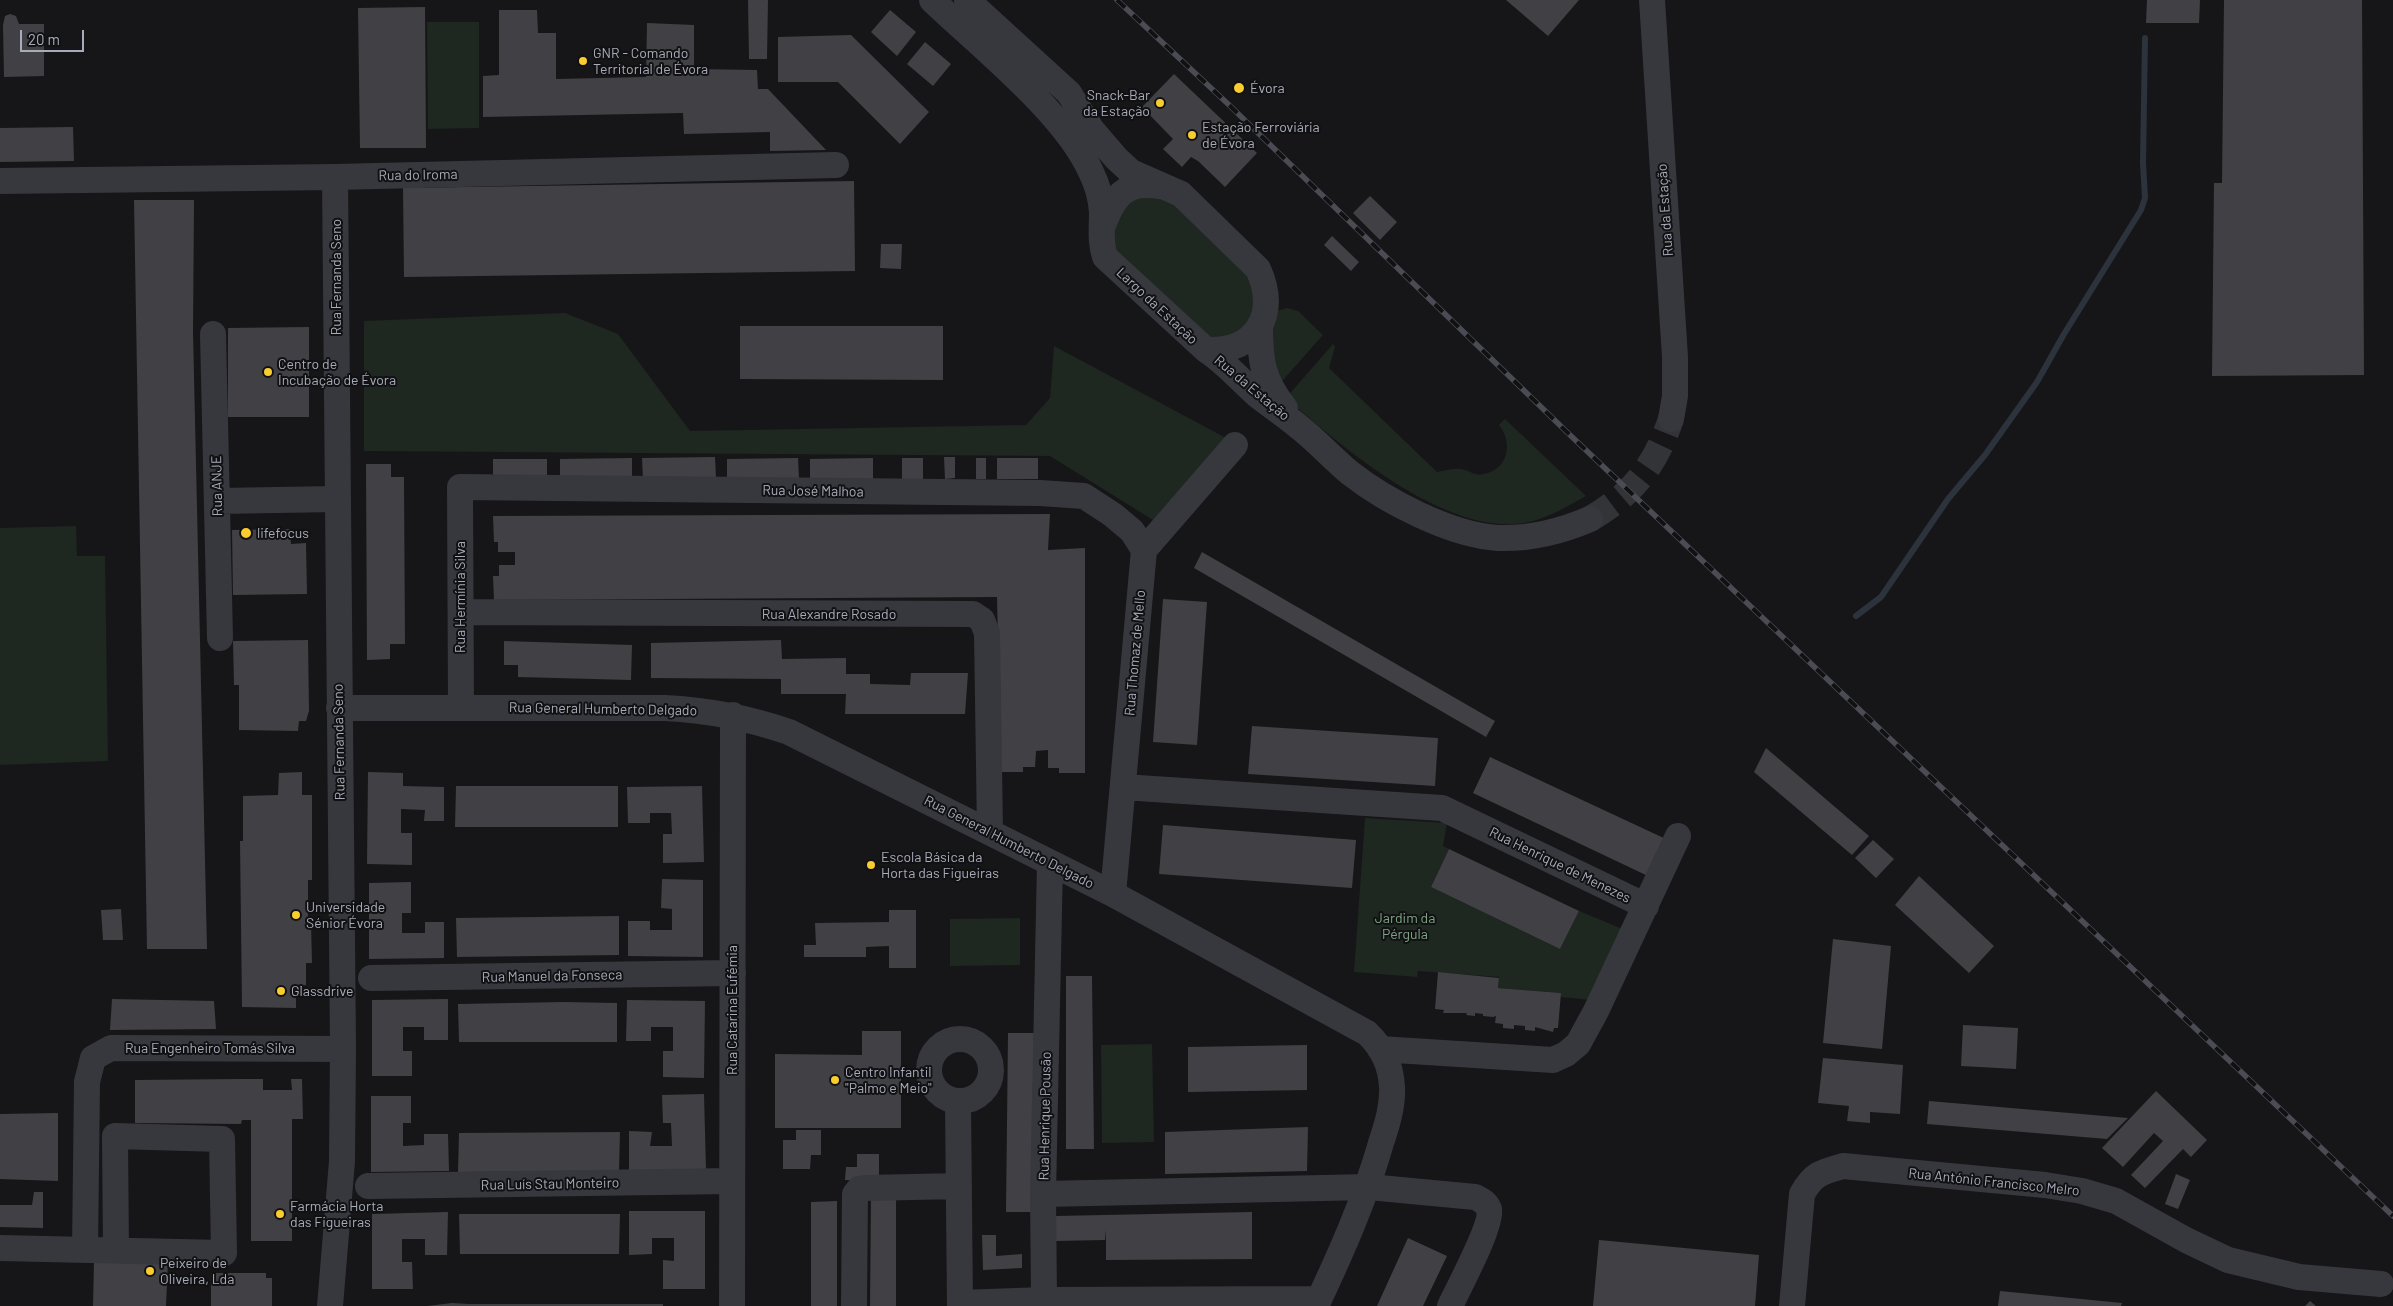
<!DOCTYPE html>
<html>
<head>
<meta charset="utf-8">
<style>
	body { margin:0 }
	#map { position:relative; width:2393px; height:1306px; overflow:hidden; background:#161618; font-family:Barlow,sans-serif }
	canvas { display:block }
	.scale { position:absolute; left:20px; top:30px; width:64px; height:22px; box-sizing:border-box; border:2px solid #a8abb9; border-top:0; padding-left:6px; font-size:15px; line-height:18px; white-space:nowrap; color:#a8abb9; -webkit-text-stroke:4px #111113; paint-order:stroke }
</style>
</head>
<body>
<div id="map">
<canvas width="2393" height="1306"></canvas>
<div class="scale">20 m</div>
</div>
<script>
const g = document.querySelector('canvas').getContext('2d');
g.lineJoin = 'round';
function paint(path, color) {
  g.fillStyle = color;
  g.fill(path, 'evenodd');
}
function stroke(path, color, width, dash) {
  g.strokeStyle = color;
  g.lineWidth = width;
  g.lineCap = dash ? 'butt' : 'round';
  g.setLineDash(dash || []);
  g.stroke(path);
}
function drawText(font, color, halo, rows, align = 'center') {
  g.font = font + ' Barlow,sans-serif';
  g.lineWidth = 4;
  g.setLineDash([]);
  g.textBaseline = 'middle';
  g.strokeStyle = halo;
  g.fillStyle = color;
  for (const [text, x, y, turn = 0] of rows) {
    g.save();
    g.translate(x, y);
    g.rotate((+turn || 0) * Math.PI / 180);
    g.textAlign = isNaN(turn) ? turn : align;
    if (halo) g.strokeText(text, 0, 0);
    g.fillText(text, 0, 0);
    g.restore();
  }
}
paint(new Path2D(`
	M427,22H479V128L428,129Z
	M1162,192L1252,271L1260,292L1246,334L1206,344L1113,255V218L1131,194Z
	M1287,308L1298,311L1323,335L1276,388L1265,355L1277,311Z
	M565,313L618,334L690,431L1026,425L1050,398L1054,346L1226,438L1153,520L1050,456L364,451V321Z
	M1333,344L1335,347L1329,368L1437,472C1444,471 1454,468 1461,469C1469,470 1474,476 1484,474C1509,469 1513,442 1499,425L1505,419L1586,496C1566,507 1547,519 1524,523C1445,536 1341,446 1286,398Z
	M76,526L77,556H105L108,761L0,765V528Z
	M1365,818L1447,823L1443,846L1449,849L1431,887L1560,949L1579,911L1625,930L1591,1000L1561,997V993L1498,988L1499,977L1418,971L1417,977L1354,972Z
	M1020,918V965L950,966V919Z
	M1152,1044L1154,1142L1102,1143L1101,1045Z`), '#1e2720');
stroke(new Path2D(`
	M1856,616L1881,597L1948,499L1985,455L2037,382L2064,334L2141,210L2145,198L2143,163L2145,38`), '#2c333d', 6);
paint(new Path2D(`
	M748,0H768L767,59H749Z
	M1506,0H1579L1548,36Z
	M2147,0H2200L2199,23H2146Z
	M2224,0H2362L2364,375L2212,376L2214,183H2222Z
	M425,7L426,148H360L358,8Z
	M499,10H537L538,33H556V79L646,77L647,23L694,25V69L757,70L758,89H768L826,150L770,151V132L684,134L683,113L483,117V76L499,75Z
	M890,10L916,32L897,56L871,32Z
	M10,14L16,16L19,24H44V76L4,77L3,25L5,16Z
	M851,35L929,112L900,144L838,82H778V37Z
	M925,42L951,64L933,86L907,64Z
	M1174,74L1257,153L1225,187L1198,161L1191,157L1182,167L1163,149L1173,139L1142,107Z
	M73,127L74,161L0,162V128Z
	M854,181L855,271L404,277L403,188Z
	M1370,196L1397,222L1380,240L1353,213Z
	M134,200H194L193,332L207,949H147Z
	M1332,236L1359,262L1351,271L1324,245Z
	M881,244H902L901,269L880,268Z
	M740,326H943V380L740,379Z
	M309,327V417H228V328Z
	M715,457L716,478L643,479L642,458Z
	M944,457H955V478L945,479Z
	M632,458V480H560V459Z
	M798,458L799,478L727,479V459Z
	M873,458V479L810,480V459Z
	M902,458H923V480H902Z
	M976,458H986V479H976Z
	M997,458H1038V479H997Z
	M493,459H547V480L493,481Z
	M366,464H391V477H404L405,644H390V659L367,660Z
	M1050,514L1048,550L1085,548V773H1059V768H1048V750L1036,751L1035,767H1023V772H1001L997,597L494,600L493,576H499V565H515V552H498V542H494L493,516Z
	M290,529L291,544L306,543L307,594L233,595L232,530Z
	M1202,552L1495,721L1486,737L1194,568Z
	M1163,599L1207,602L1197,745L1153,742Z
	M308,640L309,711L306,721H299L298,731L239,730V685H234L233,641Z
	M781,640L782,659L846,658V674H870V684L910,685L911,673H968L965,714H845L846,694H781V679L651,678V643Z
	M504,641L632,645L631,680L518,677V665H504Z
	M1252,726L1438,738L1435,786L1248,774Z
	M1766,748L1869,836L1852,855L1754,772Z
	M1490,757L1668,840L1650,877L1473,793Z
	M302,772V795H312V880H308V921L311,922L312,963H306V985L296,986V1008L242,1007L240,841H243V796L278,795L279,773Z
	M368,772L403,773V786L444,787V821H424L425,810L401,809V833H412V865L367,864Z
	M456,786H618V827H455Z
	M702,786L704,862L663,863V834H672L671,813H650V823H628L627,787Z
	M1163,825L1356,840L1352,888L1159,874Z
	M1873,840L1894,859L1876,878L1855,858Z
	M1449,849L1579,911L1560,949L1431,887Z
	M1919,876L1994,946L1969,973L1895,905Z
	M662,879L703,880V957L628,956V921H650V930H672V909L661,908Z
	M411,882V913H402V933H425V922H444V958L369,959V883Z
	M121,909L123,940H103L101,910Z
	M889,910H916V968H889V946L866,947V957H804V945H816L815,923L889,922Z
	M619,916V955L457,957L456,918Z
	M1833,939L1891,946L1882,1049L1823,1043Z
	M1438,972L1499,978L1498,988L1561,993L1558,1028H1554L1553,1032L1535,1027V1031L1525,1030V1026L1514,1025V1029L1503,1028V1024L1495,1023L1496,1016L1493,1017L1483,1016V1014L1475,1013V1016L1466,1015L1467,1013H1443L1444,1010L1435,1009Z
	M1066,976H1092L1094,1149H1066Z
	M112,999L214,1001L216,1029L110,1030Z
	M448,999V1040H424V1027H403V1051H412V1076H372V1000Z
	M627,1000L705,1001L704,1078L663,1077V1051H673V1027H651V1041H626Z
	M564,1002L617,1003V1042H459L458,1004Z
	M1963,1025L2018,1028L2016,1069L1961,1066Z
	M862,1031H901V1128H775V1054L862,1055Z
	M1008,1033H1034L1032,1212H1006Z
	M1307,1045V1090L1188,1092V1047Z
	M1823,1058L1903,1065L1900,1114L1870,1112V1123L1847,1121L1849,1106L1818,1103Z
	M240,1079H263V1090H292L291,1079H302L303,1119H292V1241H251V1120H242L241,1124L135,1123V1080Z
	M2156,1091L2207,1140L2191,1157L2183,1149L2145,1188L2131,1175L2163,1141L2154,1133L2123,1167L2102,1148Z
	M704,1094L706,1170L629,1172V1131L652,1132L650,1146H672L671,1123H663L662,1095Z
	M371,1096H411V1123H403V1146L424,1145V1134H448L449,1171L371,1172Z
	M1929,1101L2128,1118L2107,1139L1927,1124Z
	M58,1113V1181L0,1179V1114Z
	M1308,1127L1307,1171L1165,1174V1132Z
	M796,1130H821V1155H811L810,1169H783V1140H796Z
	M620,1132L619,1171L458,1172L459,1133Z
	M857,1154H879V1180H845L846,1167H857Z
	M2176,1174L2190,1180L2178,1209L2165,1204Z
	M34,1192H43V1228L0,1227V1205H32Z
	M871,1193H896V1306H870Z
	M837,1201V1306H811V1202Z
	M629,1211H705V1289H663V1260L674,1261V1238H652V1254L629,1255Z
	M448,1212L447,1255H425V1239H402V1262H412L413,1289H372V1214Z
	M1252,1212V1259L1106,1260V1230L1105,1240L1055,1241V1216Z
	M459,1214H620L619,1254H460Z
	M982,1235H996V1256L1022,1254V1268L983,1270Z
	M1408,1238L1447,1256L1423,1306H1377Z
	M1599,1240L1759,1255L1755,1306H1593Z
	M168,1260L166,1306H93L94,1261Z
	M211,1273H266V1278H272V1306H211Z
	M2000,1291L2122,1303L2121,1306H1998Z
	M2310,1301L2316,1306H2305Z
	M452,1303L469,1304H663V1306H427Z`), '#414045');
stroke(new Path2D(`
	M1590,519C1633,494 1655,466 1671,419`), '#333438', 26, [26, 13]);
stroke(new Path2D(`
	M932,0C980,46 1065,113 1091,172C1097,184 1101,199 1102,212C1102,228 1100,242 1105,257L1206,350C1257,352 1279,314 1258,269L1181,194L1131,172L1116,158L1092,130L1069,93L967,0
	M1652,0L1675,357V396L1671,419
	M0,181L335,177L836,165
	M1102,228C1113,198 1124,180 1159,186
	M1260,325C1260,360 1262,379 1285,408
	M213,334L220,638
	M1206,350C1225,362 1240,380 1257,395C1271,406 1286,416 1299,427C1317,441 1332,458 1350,473C1387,502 1451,535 1498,538C1529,539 1562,531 1590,519
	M217,501L337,499
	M461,612L973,614L982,620L987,633L990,832
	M339,708H665C709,710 748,718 789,732L1113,894L1367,1033C1382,1047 1391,1066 1392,1087C1393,1106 1387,1125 1381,1143C1365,1199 1341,1253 1316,1306
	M461,708L460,487L1040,493L1084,496L1113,515L1132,531L1144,550
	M1123,787L1442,808L1646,906
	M1050,863L1043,1194L1369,1187L1475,1197C1481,1200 1486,1202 1489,1209C1493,1224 1458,1289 1450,1306
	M1113,894L1144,550L1235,445
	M371,978L733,973
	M929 1070a31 31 0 1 1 62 0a31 31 0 1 1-62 0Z
	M1380,1049L1553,1060L1566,1054L1578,1044L1596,1011L1678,836
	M958,1102L960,1306
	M368,1186L732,1181
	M1043,1194L1044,1300
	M0,1248L224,1253L222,1139L115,1136L116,1251
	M85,1250L87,1082L93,1058L111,1048L343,1049
	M960,1303L1044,1300L1319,1299
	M330,1306L342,1161L343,1049L335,177
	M732,1306L733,715
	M854,1306L855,1194L859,1189L865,1188L959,1186
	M1792,1306L1802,1194C1813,1174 1821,1172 1843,1166L2045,1185L2082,1191L2116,1201L2186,1240L2228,1260L2299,1277L2381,1284`), '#37373e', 26);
const rail = new Path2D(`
	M1117,0L1227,103L1570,435L2393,1216`);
stroke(rail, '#4a4b53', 5.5);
stroke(rail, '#111113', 4, [11]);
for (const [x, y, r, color] of [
	[583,61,5,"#f9cd2d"],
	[1239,88,6,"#f9cd2d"],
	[1160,103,5,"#f9cd2d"],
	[1192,135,5,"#f9cd2d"],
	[268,372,5,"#f9cd2d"],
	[246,533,6,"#f9cd2d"],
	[871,865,5,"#f9cd2d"],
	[296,915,5,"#f9cd2d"],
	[281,991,5,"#f9cd2d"],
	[835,1080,5,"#f9cd2d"],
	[280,1214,5,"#f9cd2d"],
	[150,1271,5,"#f9cd2d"]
]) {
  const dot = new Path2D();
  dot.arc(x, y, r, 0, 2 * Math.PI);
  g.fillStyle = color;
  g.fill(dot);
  stroke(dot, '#111113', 2);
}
drawText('14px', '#a8abb9', '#111113', [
	["GNR - Comando",593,53],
	["Territorial de Évora",593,69],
	["Évora",1250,88],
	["Snack-Bar",1150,95,"right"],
	["da Estação",1150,111,"right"],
	["Estação Ferroviária",1202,127],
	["de Évora",1202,143],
	["Centro de",278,364],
	["Incubação de Évora",278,380],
	["lifefocus",257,533],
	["Escola Básica da",881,857],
	["Horta das Figueiras",881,873],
	["Universidade",306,907],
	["Sénior Évora",306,923],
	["Glassdrive",291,991],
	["Centro Infantil",845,1072],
	["\"Palmo e Meio\"",845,1088],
	["Farmácia Horta",290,1206],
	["das Figueiras",290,1222],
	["Peixeiro de",160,1263],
	["Oliveira, Lda",160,1279]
], 'left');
drawText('14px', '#a8abb9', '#111113', [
	["Rua do Iroma",418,175,-1],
	["Rua da Estação",1665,210,-94],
	["Rua Fernanda Seno",336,277,-90],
	["Largo da Estação",1157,306,43],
	["Rua da Estação",1252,388,40],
	["Rua ANJE",217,486,-91],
	["Rua José Malhoa",813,491,1],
	["Rua Hermínia Silva",460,597,-90],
	["Rua Alexandre Rosado",829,614],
	["Rua Thomaz de Mello",1135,653,-85],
	["Rua General Humberto Delgado",603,709,1],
	["Rua Fernanda Seno",339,742,-91],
	["Rua General Humberto Delgado",1009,842,27],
	["Rua Henrique de Menezes",1560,865,26],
	["Rua Manuel da Fonseca",552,976,-1],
	["Rua Catarina Eufémia",732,1010,-90],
	["Rua Engenheiro Tomás Silva",210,1048],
	["Rua Henrique Pousão",1045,1116,-89],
	["Rua António Francisco Melro",1994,1182,6],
	["Rua Luís Stau Monteiro",550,1184,-1]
]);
drawText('14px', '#7ea585', '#111113', [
	["Jardim da",1405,918],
	["Pérgula",1405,934]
]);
</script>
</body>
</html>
